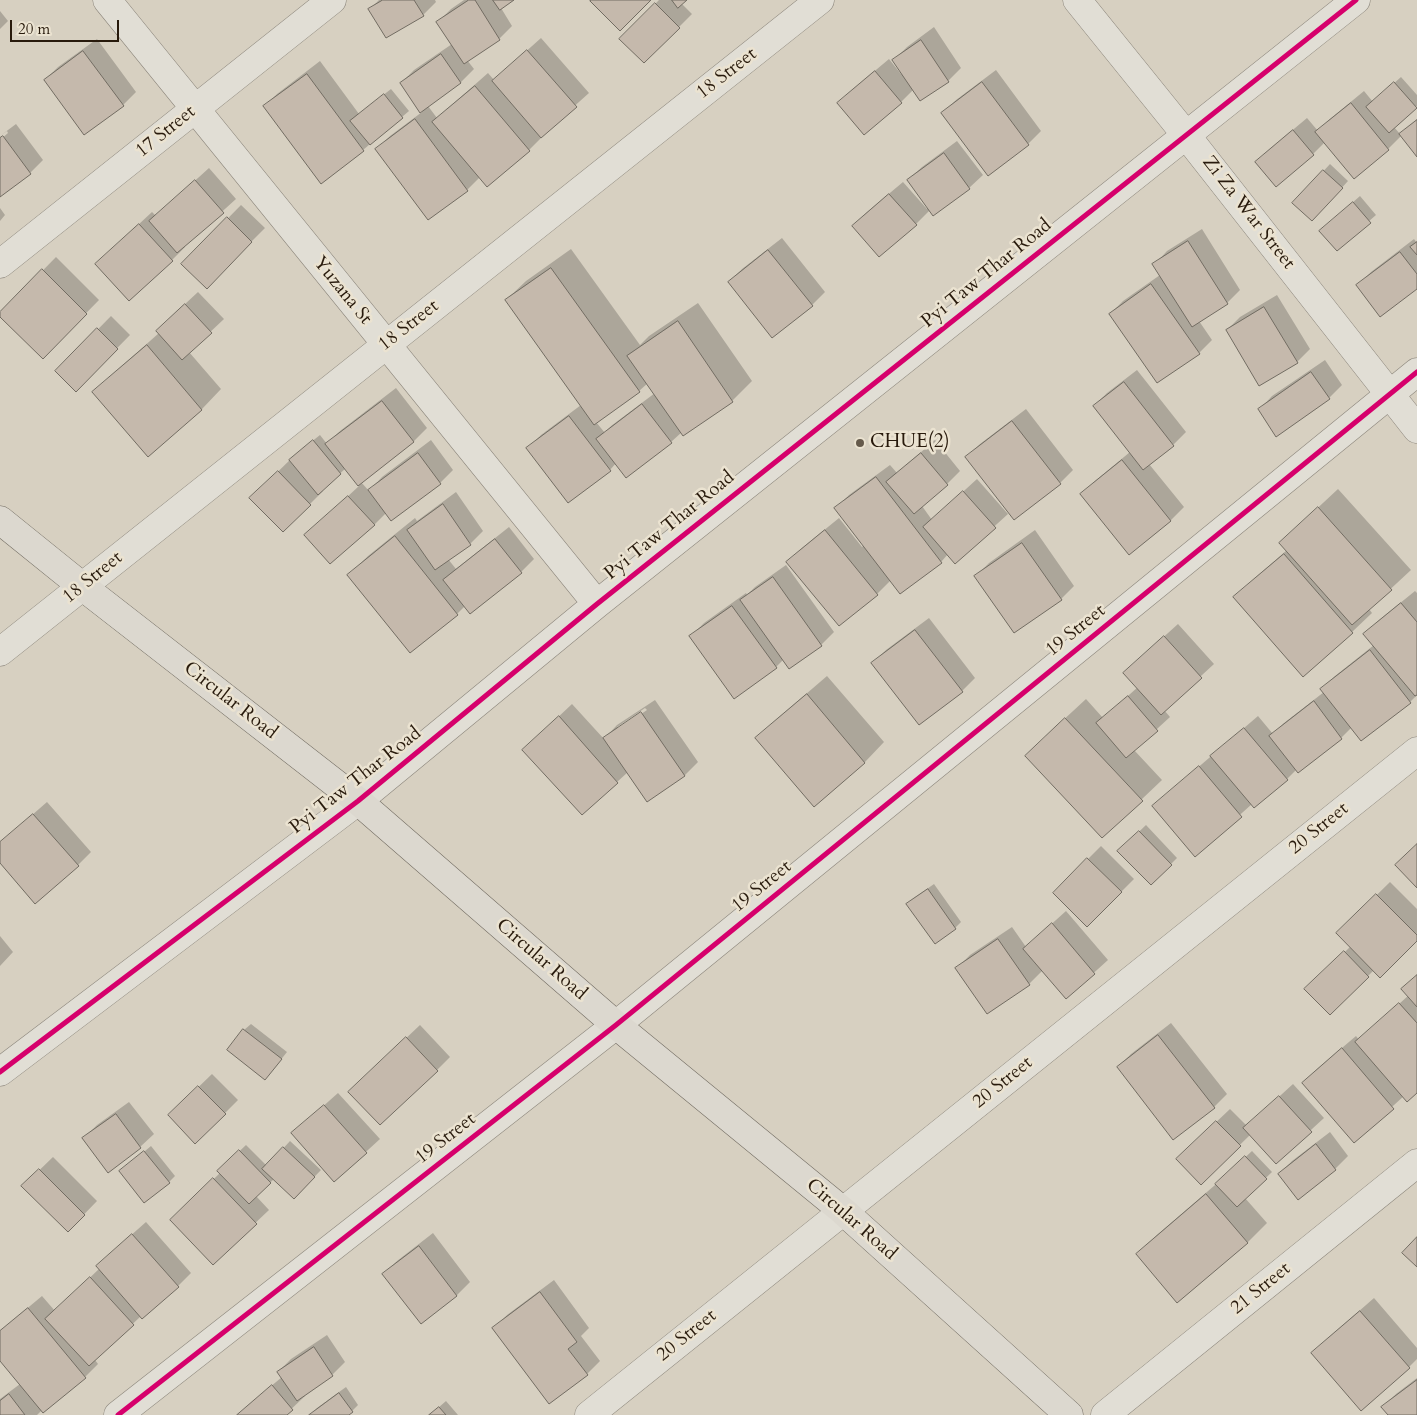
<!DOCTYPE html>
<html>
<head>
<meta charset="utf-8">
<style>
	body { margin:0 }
	#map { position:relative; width:1417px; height:1415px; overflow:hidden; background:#d7d0c1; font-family:Cardo,serif }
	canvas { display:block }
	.scale { position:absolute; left:10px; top:20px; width:109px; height:22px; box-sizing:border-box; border:2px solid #281a0c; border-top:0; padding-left:6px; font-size:15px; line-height:18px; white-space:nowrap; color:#281a0c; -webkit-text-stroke:4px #ebe3d1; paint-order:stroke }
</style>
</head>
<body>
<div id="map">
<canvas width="1417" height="1415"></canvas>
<div class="scale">20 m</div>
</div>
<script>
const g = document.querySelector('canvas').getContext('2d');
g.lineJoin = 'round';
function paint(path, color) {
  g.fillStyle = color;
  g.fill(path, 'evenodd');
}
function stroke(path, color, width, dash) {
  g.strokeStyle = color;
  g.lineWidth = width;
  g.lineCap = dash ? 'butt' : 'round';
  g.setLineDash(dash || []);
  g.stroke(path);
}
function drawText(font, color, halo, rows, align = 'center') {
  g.font = font + ' Cardo,serif';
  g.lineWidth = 5;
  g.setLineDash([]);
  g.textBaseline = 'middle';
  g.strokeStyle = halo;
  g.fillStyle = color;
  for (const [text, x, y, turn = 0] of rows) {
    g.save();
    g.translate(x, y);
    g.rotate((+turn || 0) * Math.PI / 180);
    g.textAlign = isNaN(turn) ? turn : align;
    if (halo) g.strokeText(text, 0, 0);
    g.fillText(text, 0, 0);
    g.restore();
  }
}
paint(new Path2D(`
	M379,0H435L436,2L423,15L370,9Z
	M464,0H511L501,8L512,26L499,39L467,60L474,69L461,82L428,106L437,118L488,73L494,80L541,38L589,93L541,136L542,137L529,150L480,177L467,190L429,218L377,149L390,136L422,112L401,83L414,70L452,44L438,22L451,9Z
	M659,0H686L681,3L692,14L644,62L621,39Z
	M0,11L8,21L0,29Z
	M934,27L961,68L948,81L921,99L914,89L901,102L839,103L852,90L889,59L901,74L903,73L894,60L907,47Z
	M97,39L136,92L123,105L45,80L58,67Z
	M320,61L359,114L391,89L409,111L363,150L264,107L277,94Z
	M996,70L1041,131L1028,144L943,113L956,100Z
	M1401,77L1417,95V106L1394,127L1400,134L1417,119V155L1401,136L1388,149L1354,177L1325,142L1313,154L1256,162L1270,149L1307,118L1318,131L1330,119L1364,91L1373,102Z
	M16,124L43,160L30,173L0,195V140L8,133L7,131L0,136Z
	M957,141L983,175L969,188L930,210L916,224L853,226L866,213L903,182L927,209L929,208L908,180L922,167Z
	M1330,164L1348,181L1319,213L1294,203Z
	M209,168L236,199L184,246L185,247L172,260L110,251L152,212L156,216Z
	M1360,196L1376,215L1337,249L1327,225Z
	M241,205L265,228L206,287L183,264Z
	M0,208L5,215L0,221Z
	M1202,229L1240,290L1227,303L1199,321L1212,340L1199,353L1110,314L1123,301L1160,275L1154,265L1167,251Z
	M782,238L825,292L812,305L772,336L729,282L742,269Z
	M1414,239L1417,243V287L1358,285L1371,272Z
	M571,249L640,345L649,336L698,303L752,381L732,401L684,434L682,432L671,442L616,463L610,470L528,448L541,435L581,405L506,300L526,281ZM648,383L655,393L611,426L605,433L596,422L639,391Z
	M56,257L99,300L43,357L0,314Z
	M198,292L224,319L189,352L221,389L202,409L148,455L94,393L114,373L159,333L170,318Z
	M1277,295L1310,349L1297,362L1227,330L1240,317Z
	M111,316L130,335L76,390L57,371Z
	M1325,360L1342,385L1329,398L1259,410L1272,396Z
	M1137,370L1186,432L1173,445L1149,464L1184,507L1171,520L1129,553L1082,494L1095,481L1130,452L1094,406L1107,393Z
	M396,388L427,428L414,441L361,482L369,491L382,477L431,440L453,470L440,483L391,519L386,513L374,525L306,535L359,486L346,468L322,490L323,491L283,531L251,498L296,454L320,435L327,444L340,431Z
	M1026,409L1073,470L1060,483L967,457L980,444Z
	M935,440L960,471L947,484L922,506L932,520L977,479L1008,514L955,562L948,554L941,562L891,580L877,594L839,624L788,562L801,549L839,518L862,547L864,545L836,508L849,495L890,465L897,473Z
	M1338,489L1411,570L1369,609L1372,613L1352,632L1235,598L1255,578L1287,550L1280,543Z
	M456,492L483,531L470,544L448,559L456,569L509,527L534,559L521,572L465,606L457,614L411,651L349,575L368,556L415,518L417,521Z
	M1035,530L1074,586L1061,599L1014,631L976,576L989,563Z
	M786,565L834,632L821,645L790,667L784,659L776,667L691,636L704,623L746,593L747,595L755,587Z
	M1415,591L1417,593V695L1410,702L1362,739L1352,727L1341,738L1297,769L1287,779L1252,804L1195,855L1167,794L1258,716L1273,734L1284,723L1324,692L1322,689L1335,676L1374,645L1365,634L1378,621Z
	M929,618L975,678L962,691L873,663L886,650Z
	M1178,624L1214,664L1164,710L1170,717L1134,750L1162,780L1102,837L1046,736L1086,699L1103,718L1138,687V660Z
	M827,676L884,742L865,762L814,805L757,738L777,719Z
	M655,700L698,762L685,775L647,800L628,772L582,814L537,737L572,704L604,739L617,725ZM645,708L647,710L619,729L617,727Z
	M47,802L91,852L78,865L0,861V843Z
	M1146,825L1177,858L1151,884L1119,851Z
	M1101,846L1134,879L1087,926L1054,893Z
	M1390,882L1417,909V940L1374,970L1330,1014L1306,990L1351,946L1338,933Z
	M934,884L961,922L955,928L907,904L914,898Z
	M1066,911L1108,960L1066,998L1043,970L1029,984L957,968L970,955L1012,927L1026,947Z
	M0,936L13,952L0,966Z
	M1417,975V1092L1404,1096L1354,1141L1303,1083L1316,1070L1356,1036L1359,1040L1409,995L1403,989Z
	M1171,1023L1227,1094L1214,1107L1118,1067L1131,1054Z
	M251,1024L287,1052L271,1072L244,1030Z
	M420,1025L450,1057L437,1070L363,1079Z
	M212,1074L238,1100L225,1113L183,1102Z
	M1293,1084L1324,1118L1276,1162L1251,1134L1201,1183L1191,1146L1230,1109L1247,1126Z
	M338,1093L380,1139L334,1181L293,1133Z
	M129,1102L154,1134L140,1147L84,1138L97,1125Z
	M1330,1132L1348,1156L1335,1169L1298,1198L1279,1174L1292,1161Z
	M290,1141L321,1170L294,1198L274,1179L256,1196L269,1210L213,1263L185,1207L221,1172L225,1165L246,1145L267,1166Z
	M151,1146L175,1176L169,1182L121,1171Z
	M1252,1151L1272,1172L1245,1198L1267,1223L1248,1242L1178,1302L1137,1254L1157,1235L1222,1179Z
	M53,1157L97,1201L68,1231L23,1186Z
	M146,1222L191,1273L178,1286L141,1316L95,1360L98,1364L85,1377L44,1412L42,1410L37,1415H0V1399L20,1384L0,1359V1331L42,1296L55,1311L100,1268L111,1253Z
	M433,1233L470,1282L457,1295L421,1322L384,1274L397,1261Z
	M554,1280L589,1328L581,1336L600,1361L587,1374L494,1329L507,1315Z
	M1374,1298L1417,1348V1359L1409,1367L1313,1353L1326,1340Z
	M327,1335L345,1362L332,1375L304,1394L305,1396L285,1415H238L251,1403L282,1377L278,1372L291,1359Z
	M1417,1378V1415H1389L1383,1407L1396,1394Z
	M346,1387L358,1405L352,1411L347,1415H311L317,1408Z
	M446,1401L458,1415H430Z`), '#0003');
const building = new Path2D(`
	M383,0H414L424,16L386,38L368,9Z
	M469,0H475L500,40L464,64L436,22Z
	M493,0H514L500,10Z
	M592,0H651L620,31L590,1Z
	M672,0H687L678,8Z
	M655,3L680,28L644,63L619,39Z
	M921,40L949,82L920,101L892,60Z
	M527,50L577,107L541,138L492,81Z
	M83,51L124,106L84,135L44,80Z
	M441,54L461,83L420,113L400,83Z
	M875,71L902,103L864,135L837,103Z
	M307,74L364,151L321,184L263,106Z
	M982,82L1029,145L988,176L941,113Z
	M1394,82L1417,108L1389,133L1366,107Z
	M475,86L530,151L487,187L432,122Z
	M384,94L403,118L370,145L350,121Z
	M1351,103L1389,150L1354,179L1315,132Z
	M415,119L468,191L428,220L375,149Z
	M1417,120V157L1399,134Z
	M1293,130L1314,155L1276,187L1255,162Z
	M3,136L31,174L0,197V138Z
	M944,153L970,189L933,216L907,180Z
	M1323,170L1343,188L1312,221L1292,203Z
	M195,180L224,213L177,253L149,221Z
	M889,194L917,225L879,257L852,226Z
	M1353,202L1371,223L1337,251L1319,231Z
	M227,217L252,242L207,289L181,264Z
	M139,224L173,261L129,301L95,264Z
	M1188,241L1228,304L1192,327L1152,264Z
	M1417,242V255L1410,247Z
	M768,250L813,306L772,338L728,282Z
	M1400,252L1417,274V289L1380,317L1356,285Z
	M551,268L640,392L594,425L505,300Z
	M42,269L87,314L43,359L0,317V312Z
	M1151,284L1200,354L1157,383L1109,314Z
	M185,304L212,333L182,360L156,331Z
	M1264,307L1298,363L1259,386L1226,330Z
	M678,321L733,402L683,436L627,356Z
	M97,328L118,349L76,392L55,371Z
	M147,345L202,410L148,457L92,392Z
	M1311,372L1330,399L1276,437L1258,409Z
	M1124,382L1174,446L1143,470L1093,406Z
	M382,401L414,442L358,486L325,444Z
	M642,404L672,443L626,478L596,439Z
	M569,416L611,471L568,503L526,448Z
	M1012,421L1061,484L1014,520L965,457Z
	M313,440L341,474L318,495L289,460Z
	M418,453L441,484L391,521L368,490Z
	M921,453L948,485L914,514L886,482Z
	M1122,460L1171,521L1129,555L1080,494Z
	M278,471L311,505L283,532L249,498Z
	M876,477L942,563L900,594L834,508Z
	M963,491L996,528L955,564L923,527Z
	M348,496L375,525L330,564L304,535Z
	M443,504L471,545L435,570L407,530Z
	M1318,507L1392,590L1352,625L1279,543Z
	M825,530L878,595L839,626L786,562Z
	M395,536L458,615L410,653L347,575Z
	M495,539L522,573L470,614L443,580Z
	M1022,543L1062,600L1014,633L974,576Z
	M1284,554L1353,633L1303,677L1233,597Z
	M773,577L822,646L789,669L740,600Z
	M1401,603L1417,622V695L1415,696L1363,634Z
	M732,606L777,668L734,699L689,636Z
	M915,630L963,692L919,725L871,663Z
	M1164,636L1202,678L1161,715L1123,673Z
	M1370,650L1411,703L1361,741L1320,689Z
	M807,694L865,763L814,807L755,738Z
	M1128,696L1158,731L1126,758L1096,723Z
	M1314,701L1342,739L1298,773L1269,736Z
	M641,712L685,776L647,802L603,738Z
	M559,716L618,783L582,815L522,750Z
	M1065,718L1143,801L1102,838L1025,756Z
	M1244,728L1288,780L1254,808L1210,756Z
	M1199,766L1242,817L1195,857L1152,806Z
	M33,814L79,866L35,904L0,863V842Z
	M1139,831L1172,865L1151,885L1117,851Z
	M1417,844V888L1395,865Z
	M1087,858L1122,892L1087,927L1053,893Z
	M928,889L956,929L935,944L906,904Z
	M1376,894L1417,935V941L1380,978L1336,933Z
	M1052,923L1095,974L1066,999L1023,949Z
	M998,939L1030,985L987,1014L955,968Z
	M1344,951L1369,977L1330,1015L1304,989Z
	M1417,975V1007L1401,989Z
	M1399,1003L1417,1023V1093L1407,1102L1355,1042Z
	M243,1029L282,1059L265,1080L227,1050Z
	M1158,1035L1215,1108L1173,1140L1117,1067Z
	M406,1037L438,1071L380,1125L348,1092Z
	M1342,1048L1394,1109L1354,1143L1302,1083Z
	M198,1086L226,1114L195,1144L168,1115Z
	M1279,1096L1312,1132L1276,1164L1243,1128Z
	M324,1105L367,1153L334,1182L291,1133Z
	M116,1114L141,1148L108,1173L82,1138Z
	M1216,1121L1241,1146L1201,1185L1176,1159Z
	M1316,1144L1336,1170L1298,1200L1278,1174Z
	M283,1147L315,1177L294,1199L262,1169Z
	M239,1150L271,1183L249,1204L217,1171Z
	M144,1151L170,1183L144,1203L119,1171Z
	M1245,1156L1267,1179L1237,1207L1215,1184Z
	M39,1169L85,1215L68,1232L21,1186Z
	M213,1178L257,1224L213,1265L170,1220Z
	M1206,1194L1248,1243L1177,1303L1136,1254Z
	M132,1234L179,1287L142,1319L96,1266Z
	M1417,1237V1267L1402,1253Z
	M419,1246L457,1296L421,1324L382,1274Z
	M90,1277L134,1325L89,1366L45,1319Z
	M540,1292L577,1342L568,1349L588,1375L549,1404L492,1328Z
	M28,1308L86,1378L43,1413L0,1361V1331Z
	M1360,1311L1410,1368L1361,1411L1311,1353Z
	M314,1347L333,1376L297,1401L277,1372Z
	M1417,1380V1415H1388L1381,1407Z
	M272,1385L293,1410L287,1415H237Z
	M339,1393L353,1412L349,1415H309Z
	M9,1394L25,1415H0V1401Z
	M439,1407L446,1415H429Z`);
paint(building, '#c5b9ac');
stroke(building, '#726c62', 1);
const minor = new Path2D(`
	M107,0L597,604
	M1077,0L1186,135L1417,429
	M0,264L332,0
	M0,652L820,0
	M0,1072L358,801L597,604L1356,0
	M118,1415L616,1025L1417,372
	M589,1415L1417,751
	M1105,1415L1417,1163`);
const major = new Path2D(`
	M0,520L83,587L358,801L616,1025L843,1211L1069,1415`);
stroke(minor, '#8b857b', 29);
stroke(major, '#726c62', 29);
stroke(minor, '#e1ded5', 28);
stroke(major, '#dcd8cf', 28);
stroke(new Path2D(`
	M0,1072L358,801L597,604L1356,0
	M118,1415L616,1025L1417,372`), '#d6006c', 5);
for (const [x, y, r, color] of [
	[860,443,5,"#655a4b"]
]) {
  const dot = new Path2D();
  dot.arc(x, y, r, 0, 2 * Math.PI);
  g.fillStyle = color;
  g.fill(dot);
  stroke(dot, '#ebe3d1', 2);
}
drawText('19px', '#281a0c', '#ebe3d1', [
	["18 Street",727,74,-38],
	["17 Street",166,132,-39],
	["Zi Za War Street",1248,213,52],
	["Pyi Taw Thar Road",987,274,-39],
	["Yuzana St",342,291,51],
	["18 Street",409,326,-38],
	["Pyi Taw Thar Road",670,526,-39],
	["18 Street",93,578,-39],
	["19 Street",1076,631,-39],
	["Circular Road",230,701,38],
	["Pyi Taw Thar Road",356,781,-38],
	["20 Street",1319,829,-39],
	["19 Street",762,887,-39],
	["Circular Road",541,960,41],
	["20 Street",1003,1083,-39],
	["19 Street",446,1139,-38],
	["Circular Road",851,1220,41],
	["21 Street",1261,1289,-39],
	["20 Street",687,1336,-39]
]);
drawText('19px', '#281a0c', '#ebe3d1', [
	["CHUE(2)",870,443]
], 'left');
</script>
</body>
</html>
